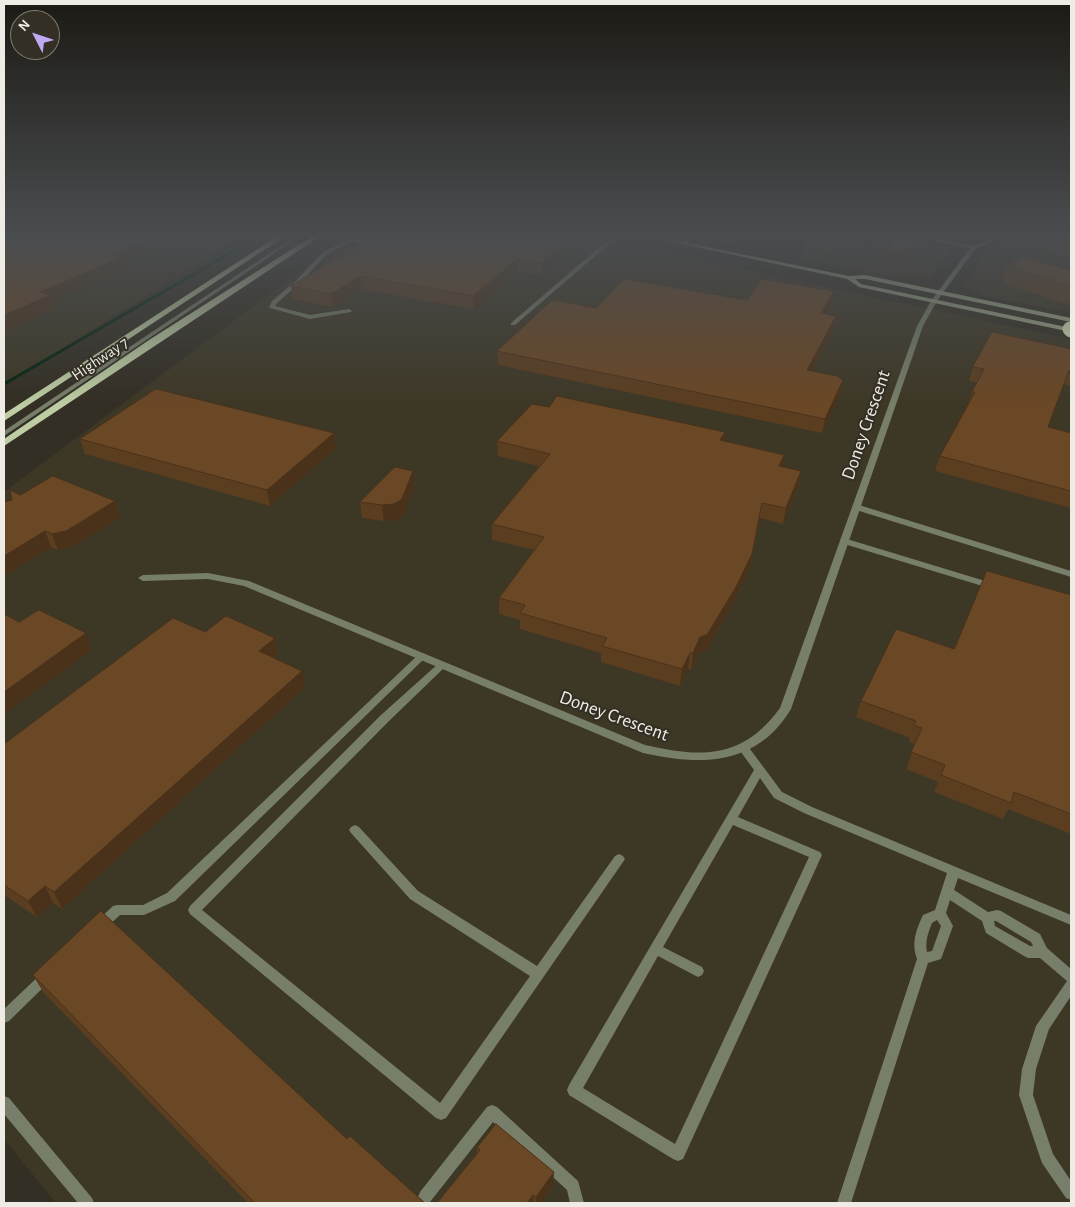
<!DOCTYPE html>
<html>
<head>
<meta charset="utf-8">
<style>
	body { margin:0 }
	#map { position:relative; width:1075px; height:1207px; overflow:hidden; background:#332f24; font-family:"Alegreya Sans",sans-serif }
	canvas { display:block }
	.frame { position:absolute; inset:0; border:5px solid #eeece5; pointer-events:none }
	.north { position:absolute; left:10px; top:10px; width:50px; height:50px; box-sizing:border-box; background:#332f24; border:1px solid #7e7b71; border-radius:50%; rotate:311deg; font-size:14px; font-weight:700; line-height:20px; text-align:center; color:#eeece5 }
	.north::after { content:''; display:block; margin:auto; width:18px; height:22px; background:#c1a8f3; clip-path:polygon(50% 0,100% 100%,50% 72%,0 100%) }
</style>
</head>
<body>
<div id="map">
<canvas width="1075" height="1207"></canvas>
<div class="frame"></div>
<div class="north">N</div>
</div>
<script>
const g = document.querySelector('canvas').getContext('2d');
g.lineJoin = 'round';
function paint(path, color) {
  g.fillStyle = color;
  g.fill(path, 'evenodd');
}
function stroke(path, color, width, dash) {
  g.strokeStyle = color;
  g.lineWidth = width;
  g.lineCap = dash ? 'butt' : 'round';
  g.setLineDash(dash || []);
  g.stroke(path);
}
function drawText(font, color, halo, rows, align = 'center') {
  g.font = font + ' "Alegreya Sans",sans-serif';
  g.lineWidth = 4;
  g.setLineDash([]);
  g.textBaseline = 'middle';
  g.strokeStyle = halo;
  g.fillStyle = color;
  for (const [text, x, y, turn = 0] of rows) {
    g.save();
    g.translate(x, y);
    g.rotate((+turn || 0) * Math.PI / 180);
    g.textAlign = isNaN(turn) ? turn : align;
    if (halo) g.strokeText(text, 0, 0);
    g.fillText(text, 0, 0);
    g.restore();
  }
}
paint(new Path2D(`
	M4,237H241L4,385Z
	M380,237H591L1071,339V1203H56L4,1139V492L337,244L364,248Z
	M817,237L873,244L880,237H891L939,245L950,250L929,278L907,279L799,259Z
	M970,237H1071V312L983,296L964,286L984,254L1002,242Z`), '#3d3725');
stroke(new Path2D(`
	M4,384L258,237`), '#032511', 3);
paint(new Path2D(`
	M294,237H299L4,436V431Z
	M348,237H352L351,239C361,241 366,236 374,237L360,244L350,242L326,255L301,282L277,303L275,306L310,315L349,309L352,311L351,312L310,319L270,308L269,307L272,301L297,280L322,253L345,241Z
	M618,237H623L607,246L515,325H511V323L603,244Z
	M853,505H859L1071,571V577L853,509L852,507Z
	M841,539H847L995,584L996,586L992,589L989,588L841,543L840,541Z
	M422,653L425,654L427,656L425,658L175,901L144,915H120L104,930L100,931L96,930L94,926L96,922L113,906L117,905H143L167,893L419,654Z
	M442,662L445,663L447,665L445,667L389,721L202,910L440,1103L530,976L410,899L351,833L349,830L351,827L355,825L359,827L418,891L537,966L615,856L619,854L623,856L625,859L623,862L446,1118L441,1120L436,1118L190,914L188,910L190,906L381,715L439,663Z
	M743,744L747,745L782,792L812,807L1071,915V925L958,878L954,890L988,912L997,910L1001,911L1040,934L1047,948L1071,969V996L1049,1029L1036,1069L1033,1095L1053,1154L1071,1181V1200L1066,1198L1042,1163L1019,1095L1022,1069L1036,1026L1067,981L1040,958H1028L1024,956L986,933L982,921L950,900L946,913L953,926L941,959L928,963L851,1203H837L917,959C911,943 916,930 923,915L935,910L947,873L804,813L774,798L760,778L738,817L820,852L822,855L683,1159L678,1161L673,1159L569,1095L567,1090L569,1085L754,770L738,748L739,745ZM733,825L809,857L675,1144L583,1088L658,956L694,975L698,977L702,975L704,971L702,967L663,947ZM937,920L941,926L932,951L927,952C925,941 928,933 932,923ZM994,921H996L1031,942L1033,946H1030L995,926Z
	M47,970L51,972L53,976L51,980L9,1021L4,1023V1009L43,972Z
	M4,1096L9,1098L92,1198L94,1203H78L4,1114Z
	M492,1105L497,1107L578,1181L584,1203H570L567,1190L493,1122L430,1202H420L418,1197L420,1192L487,1107Z`), '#777e6a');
paint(new Path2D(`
	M688,237H694L687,244H683L682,243Z
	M916,237C935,235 953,245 972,245C983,245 992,236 1003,237L976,248L937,301L923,326L791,709C757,766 701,766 643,753L244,586L208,579L143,581L138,578L143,575L208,573L249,581L645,745C702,758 743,759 780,708L917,326L931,301L970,248Z`), '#777e6a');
paint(new Path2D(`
	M649,237H658L849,276L865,275L1071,318V322L865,279H855L861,284L1071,328V332L859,287L847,279Z`), '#9faa8b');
paint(new Path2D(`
	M276,237H284L4,421V414Z
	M311,237H319L4,446V439L149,340Z`), '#becda3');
stroke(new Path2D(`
	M1070,329L1071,330`), '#daecba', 15);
paint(new Path2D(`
	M372,237H571V247L541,275L518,271L474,309L361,289L333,307L293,299L291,286Z
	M715,237H737L732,243L714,240Z
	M807,237H840L832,252L805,247Z
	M1050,237H1071V258L1046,249Z
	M1007,265L1071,271V304L1063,303L1002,282Z
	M834,291L831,304L825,314L836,316L833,329L812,371L843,380L840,394L822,433L498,365L497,351L596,308L747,300Z
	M1071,349V386L1063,384L1048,427L1071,433V508L935,471L940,456L968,405L972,392L977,383L969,381L973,367Z
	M549,407L725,432L724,441L784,455L782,467L801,471L798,486L783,524L760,518L749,570L733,603L705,652L698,653L691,670L688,669L680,686L601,662V653L520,629V620L499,614V598L534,550L492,540V524L539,466L498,456L497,441Z
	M334,433L336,448L270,506L85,454L80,439Z
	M414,487L404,514L396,520L384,521L362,518L360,502Z
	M20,495L115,501L120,517L72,547L58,550L51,547L4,576V502L12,500Z
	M1071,595V834L1008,809L1003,819L934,792L938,782L906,769L915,744L909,742L910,738L856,717L861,701L954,649Z
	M275,638L278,654L274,658L305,687L62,909L53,903L37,917L4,895V744Z
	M33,975L347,1139L425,1203H248L43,992Z
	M477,1148L553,1186L541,1203H437L477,1153Z`), '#5b3d20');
paint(new Path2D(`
	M154,237H186L124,263L126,270L53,301L55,308L4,331V315L40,292L112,254Z
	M569,237H571V247L541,275V263Z
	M733,237H737L732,243Z
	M837,237H840L832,252L834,242Z
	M918,239L915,249L906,259L883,261L885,251Z
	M517,259L518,271L474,309L473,296Z
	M360,276L361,289L333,307L331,294Z
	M834,291L831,304L818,326L821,313Z
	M836,316L833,329L805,385L807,370Z
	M843,380L840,394L822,433L825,419Z
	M725,432L723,447L720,440Z
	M334,433L336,448L270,506L267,490Z
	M784,455L782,471L779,466Z
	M413,471L414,487L404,514L396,520L384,521L382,505Z
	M801,471L798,486L783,524L786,508Z
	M115,501L120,517L72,547L58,550L52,534Z
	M762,503L749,570L733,603L705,652L698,653L691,670L693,653L700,637Z
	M45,531L51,547L4,576V556Z
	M86,633L92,650L4,714V692Z
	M275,638L278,654L263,667L259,651Z
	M690,653L688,669L680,686L682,669Z
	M302,671L305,687L62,909L54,892Z
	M45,886L53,903L37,917L28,901Z
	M554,1172L553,1186L541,1203H536V1197Z
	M533,1195V1203H527Z`), '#4a321a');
const building = new Path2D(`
	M24,237H154L112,254L123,257L40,292L51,295L4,315V244Z
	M372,237H569L541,263L517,259L473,296L360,276L331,294L291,286Z
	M807,237H837L834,242Z
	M899,237H914V238L918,239L909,249L885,251Z
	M1050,237H1071V244Z
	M1026,257L1071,271V286L1007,265Z
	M624,279L747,300L762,279L834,291L821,313L836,316L807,370L837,376L843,380L825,419L497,351L552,300L596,308Z
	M992,332L1071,349V371L1069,370L1048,427L1071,433V491L940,456L975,392H972L984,369L973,367Z
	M156,389L334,433L267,490L80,439Z
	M557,396L725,432L720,440L784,455L779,466L801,471L786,508L762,503L752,554L736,587L707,635L700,637L693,653H690L682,669L602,646L607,638L520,613L525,605L499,598L544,537L492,524L550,454L497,441L532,404L549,407Z
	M395,467L413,471L402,499L394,504L382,505L360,502Z
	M53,476L115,501L66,531L52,534L45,531L4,556V502L12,500L10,490L20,495Z
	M987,571L1071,595V814L1014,792L1011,803L941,775L945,765L911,752L922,728L914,725L916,721L861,701L896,629L954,649Z
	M39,610L86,633L4,692V614L19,622Z
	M226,616L275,638L259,651L302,671L54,892L45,886L28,901L4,885V744L173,618L205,632Z
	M101,911L347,1139L350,1136L425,1203H255L33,975Z
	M496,1124L554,1172L536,1197L533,1195L527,1203H437L480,1150L477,1148Z`);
paint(building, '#6a4725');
stroke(building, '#4a321a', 1);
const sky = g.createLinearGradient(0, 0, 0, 406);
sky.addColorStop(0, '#1c1a14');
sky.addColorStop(0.58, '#4a4d50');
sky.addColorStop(1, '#4a4d5000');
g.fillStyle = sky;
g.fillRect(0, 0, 1075, 406);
drawText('16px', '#eeece5', '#332f24', [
	["Highway 7",100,359,-34]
]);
drawText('19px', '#eeece5', '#332f24', [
	["Doney Crescent",866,425,-71],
	["Doney Crescent",614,716,20]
]);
</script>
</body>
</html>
